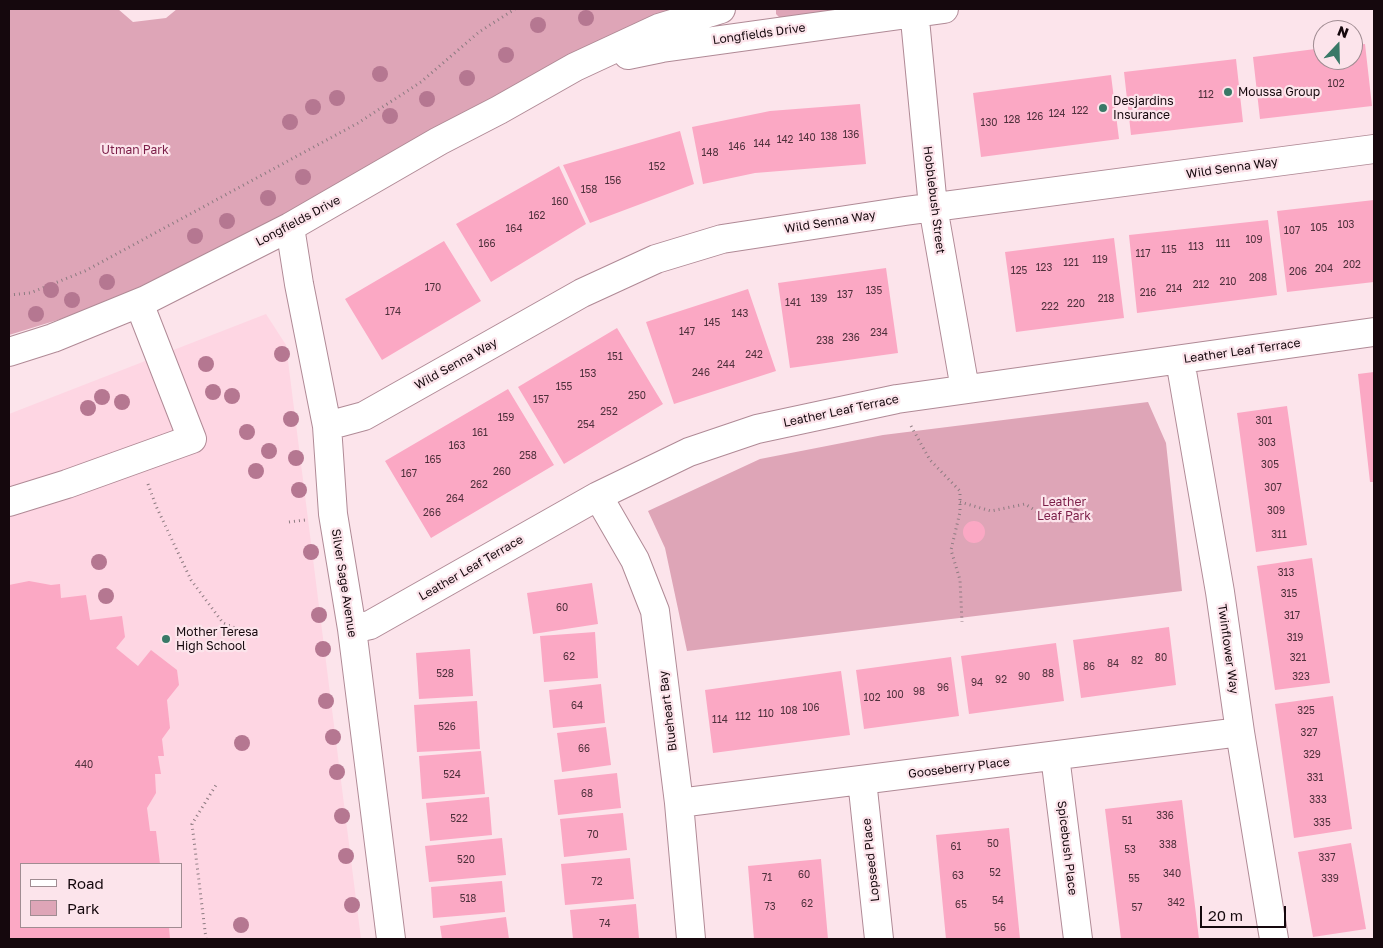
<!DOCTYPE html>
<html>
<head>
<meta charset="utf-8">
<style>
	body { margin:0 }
	#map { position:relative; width:1383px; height:948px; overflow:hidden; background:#fce4eb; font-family:"Golos Text",sans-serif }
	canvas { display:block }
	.frame { position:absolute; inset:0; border:10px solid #15080d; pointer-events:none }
	.legend { position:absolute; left:20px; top:863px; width:162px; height:65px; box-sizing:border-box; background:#fce4eb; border:1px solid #a08c92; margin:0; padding:6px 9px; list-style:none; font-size:15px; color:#15080d }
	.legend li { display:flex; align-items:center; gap:10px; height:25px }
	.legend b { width:25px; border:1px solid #a08c92 }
	.north { position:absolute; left:1313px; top:20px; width:50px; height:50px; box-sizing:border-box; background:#fce4eb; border:1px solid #a08c92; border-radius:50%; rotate:21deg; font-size:14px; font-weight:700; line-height:20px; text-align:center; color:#15080d }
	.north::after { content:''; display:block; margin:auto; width:18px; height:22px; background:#397967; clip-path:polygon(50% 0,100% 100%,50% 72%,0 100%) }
	.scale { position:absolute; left:1200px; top:906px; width:86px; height:22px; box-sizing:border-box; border:2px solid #15080d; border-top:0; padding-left:6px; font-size:15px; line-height:18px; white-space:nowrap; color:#15080d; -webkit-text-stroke:4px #fce4eb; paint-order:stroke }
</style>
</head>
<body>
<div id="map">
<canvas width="1383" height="948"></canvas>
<div class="frame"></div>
<ul class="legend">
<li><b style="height:6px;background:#fff"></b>Road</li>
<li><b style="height:14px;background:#dea5b7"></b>Park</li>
</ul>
<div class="north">N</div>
<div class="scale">20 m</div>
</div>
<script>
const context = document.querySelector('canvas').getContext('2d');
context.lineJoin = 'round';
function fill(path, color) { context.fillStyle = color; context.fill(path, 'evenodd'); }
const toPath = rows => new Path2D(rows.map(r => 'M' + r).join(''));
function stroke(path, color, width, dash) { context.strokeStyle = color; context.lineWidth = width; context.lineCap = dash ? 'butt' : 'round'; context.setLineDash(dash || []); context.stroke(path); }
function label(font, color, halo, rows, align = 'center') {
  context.font = font + ' "Golos Text",sans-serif'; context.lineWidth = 4.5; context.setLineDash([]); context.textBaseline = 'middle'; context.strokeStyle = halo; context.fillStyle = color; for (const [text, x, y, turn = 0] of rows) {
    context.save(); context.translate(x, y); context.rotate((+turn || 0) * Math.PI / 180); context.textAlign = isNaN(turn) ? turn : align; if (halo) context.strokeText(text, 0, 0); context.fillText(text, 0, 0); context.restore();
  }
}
fill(toPath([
	[266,314,286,345,361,939,9,939,9,414],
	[21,864,181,864,181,927,21,927]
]), '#fed6e3');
fill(toPath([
	[9,9,118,9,133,22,166,18,177,9,677,9,301,208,156,281,64,318,9,335],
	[776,9,869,9,781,19,776,14],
	[1148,402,1166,443,1182,591,687,651,665,548,648,511,760,459,883,435]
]), '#dea5b7');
fill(toPath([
	[1365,44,1372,106,1260,119,1253,57,1323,48,1323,60,1353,60,1353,45],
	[1236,59,1243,122,1131,135,1124,72],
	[1111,75,1119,139,981,157,973,93],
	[860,104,866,164,755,173,703,184,692,127,770,111],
	[680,131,694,184,590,223,563,165],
	[559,166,586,224,491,282,456,224],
	[1374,200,1374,282,1287,292,1277,211],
	[1268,220,1277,295,1137,313,1129,235],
	[1114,238,1124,318,1016,332,1005,252],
	[444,241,481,301,382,360,345,299],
	[886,268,898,353,790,368,778,283],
	[748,289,776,371,674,404,646,322],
	[617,328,663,404,564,464,518,387],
	[1374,372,1374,482,1370,482,1358,374],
	[508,389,554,465,431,538,385,461],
	[1287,406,1307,545,1256,552,1237,413],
	'963 532a11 11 0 1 1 22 0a11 11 0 1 1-22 0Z',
	[1312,558,1330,683,1275,690,1257,566],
	[29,581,51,585,60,584,61,598,86,595,90,620,122,616,125,637,116,648,138,666,151,650,177,670,179,685,167,700,170,728,162,739,164,756,158,756,161,774,155,774,156,793,147,808,150,831,156,831,160,864,21,864,21,927,169,927,170,939,9,939,9,585],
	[592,583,598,624,533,634,527,593],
	[1169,627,1176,685,1081,698,1073,640],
	[595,632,598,678,544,682,540,636],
	[1056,643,1064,701,969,714,961,656],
	[470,649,473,696,419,699,416,653],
	[951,657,959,716,864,729,856,670],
	[841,671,850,735,713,753,705,690],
	[601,684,605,723,553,728,549,690],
	[1333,696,1352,829,1294,838,1275,704],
	[477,701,480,749,417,752,414,705],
	[606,727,611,765,562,772,557,733],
	[481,751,485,794,422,799,419,756],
	[617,773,621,808,558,815,554,780],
	[489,797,492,835,430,841,426,803],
	[1182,800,1199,939,1121,939,1105,809],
	[623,813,627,850,564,857,560,819],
	[1009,828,1020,939,946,939,936,835],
	[502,838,506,875,429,882,425,846],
	[1351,843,1366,929,1313,937,1298,852],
	[630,858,634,899,565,905,561,864],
	[821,859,828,939,754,939,748,866],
	[502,881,505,912,433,918,431,887],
	[636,904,639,938,573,939,570,910],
	[506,917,509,939,442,939,440,926]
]), '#fba8c4');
const minor = toPath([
	[914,9,933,207,965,389],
	[628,55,662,48,944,9],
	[290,227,299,284,327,426,333,514,352,629,391,939],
	[9,352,53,338,146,300,290,227,439,141,499,110,575,67,659,28,721,9],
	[1180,360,1220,592,1240,732,1274,939],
	[327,426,364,416,582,293,656,259,722,239,905,211,1374,149],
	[598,496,635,560,655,611,679,803,691,939],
	[9,502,67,484,192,439,139,303],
	[352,629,370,625,598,496,689,452,757,429,897,399,1374,332],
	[1055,756,1078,939],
	[862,780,879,939],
	[679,803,1240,732]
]);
stroke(minor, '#b08a96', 30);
stroke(toPath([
	[9,295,30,293,85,271,358,123,421,82,479,32,515,9],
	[911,426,930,460,960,491,960,512,951,550,960,580,962,622],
	[148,484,156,506,191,580,223,623,260,638],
	[960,502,991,511,1025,504,1044,516],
	[289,522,305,520],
	[206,939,192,824,216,785]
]), '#8d7b81', 3, [1, 4]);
stroke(minor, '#fff', 28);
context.fillStyle = '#b57791';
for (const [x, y] of [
	[586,18],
	[538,25],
	[506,55],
	[380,74],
	[467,78],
	[337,98],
	[427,99],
	[313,107],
	[390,116],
	[290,122],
	[303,177],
	[268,198],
	[227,221],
	[195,236],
	[107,282],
	[51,290],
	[72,300],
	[36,314],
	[282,354],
	[206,364],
	[213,392],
	[232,396],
	[102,397],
	[122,402],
	[88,408],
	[291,419],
	[247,432],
	[269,451],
	[296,458],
	[256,471],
	[299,490],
	[1073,515],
	[311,552],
	[99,562],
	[106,596],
	[319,615],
	[323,649],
	[326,701],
	[333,737],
	[242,743],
	[337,772],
	[342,816],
	[346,856],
	[352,905],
	[241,925]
]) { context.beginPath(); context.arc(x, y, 8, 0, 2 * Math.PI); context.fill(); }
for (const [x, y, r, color] of [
	[1228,92,5,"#397967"],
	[1103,108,5,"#397967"],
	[166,639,5,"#397967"]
]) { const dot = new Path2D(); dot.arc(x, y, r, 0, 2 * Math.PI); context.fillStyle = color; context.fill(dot); stroke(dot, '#fce4eb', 2); }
label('10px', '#4e303b', null, [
	["102",1336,84],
	["112",1206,95],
	["122",1080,111],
	["124",1057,114],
	["126",1035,117],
	["128",1012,120],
	["130",989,123],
	["136",851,135],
	["138",829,137],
	["140",807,138],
	["142",785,140],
	["144",762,144],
	["146",737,147],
	["148",710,153],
	["152",657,167],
	["156",613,181],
	["158",589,190],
	["160",560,202],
	["162",537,216],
	["103",1346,225],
	["105",1319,228],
	["164",514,229],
	["107",1292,231],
	["109",1254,240],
	["166",487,244],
	["111",1223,244],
	["113",1196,247],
	["115",1169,250],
	["117",1143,254],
	["119",1100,260],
	["121",1071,263],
	["202",1352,265],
	["123",1044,268],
	["204",1324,269],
	["125",1019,271],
	["206",1298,272],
	["208",1258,278],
	["210",1228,282],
	["212",1201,285],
	["170",433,288],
	["214",1174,289],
	["135",874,291],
	["216",1148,293],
	["137",845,295],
	["139",819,299],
	["218",1106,299],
	["141",793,303],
	["220",1076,304],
	["222",1050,307],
	["174",393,312],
	["143",740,314],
	["145",712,323],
	["147",687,332],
	["234",879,333],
	["236",851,338],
	["238",825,341],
	["242",754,355],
	["151",615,357],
	["244",726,365],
	["246",701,373],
	["153",588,374],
	["155",564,387],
	["250",637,396],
	["157",541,400],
	["252",609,412],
	["159",506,418],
	["301",1264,421],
	["254",586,425],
	["161",480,433],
	["303",1267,443],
	["163",457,446],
	["258",528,456],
	["165",433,460],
	["305",1270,465],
	["260",502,472],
	["167",409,474],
	["262",479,485],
	["307",1273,488],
	["264",455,499],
	["309",1276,511],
	["266",432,513],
	["311",1279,535],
	["313",1286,573],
	["315",1289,594],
	["60",562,608],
	["317",1292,616],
	["319",1295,638],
	["62",569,657],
	["80",1161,658],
	["321",1298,658],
	["82",1137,661],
	["84",1113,664],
	["86",1089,667],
	["528",445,674],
	["88",1048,674],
	["90",1024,677],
	["323",1301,677],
	["92",1001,680],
	["94",977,683],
	["96",943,688],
	["98",919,692],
	["100",895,695],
	["102",872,698],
	["64",577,706],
	["106",811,708],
	["108",789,711],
	["325",1306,711],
	["110",766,714],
	["112",743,717],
	["114",720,720],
	["526",447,727],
	["327",1309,733],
	["66",584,749],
	["329",1312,755],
	["440",84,765],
	["524",452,775],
	["331",1315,778],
	["68",587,794],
	["333",1318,800],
	["336",1165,816],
	["522",459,819],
	["51",1127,821],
	["335",1322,823],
	["70",593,835],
	["50",993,844],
	["338",1168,845],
	["61",956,847],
	["53",1130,850],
	["337",1327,858],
	["520",466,860],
	["52",995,873],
	["340",1172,874],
	["60",804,875],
	["63",958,876],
	["71",767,878],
	["55",1134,879],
	["339",1330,879],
	["72",597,882],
	["518",468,899],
	["54",998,901],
	["342",1176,903],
	["62",807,904],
	["65",961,905],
	["73",770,907],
	["57",1137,908],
	["74",605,924],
	["56",1000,928]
]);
label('12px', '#15080d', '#fce4eb', [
	["Longfields Drive",759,34,-8],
	["Wild Senna Way",1232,168,-8],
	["Hobblebush Street",934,200,83],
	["Longfields Drive",298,221,-28],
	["Wild Senna Way",830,222,-9],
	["Leather Leaf Terrace",1242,351,-8],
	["Wild Senna Way",456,364,-29],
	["Leather Leaf Terrace",841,411,-12],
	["Leather Leaf Terrace",471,568,-30],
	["Silver Sage Avenue",344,583,81],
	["Twinflower Way",1228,649,82],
	["Blueheart Bay",668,711,-97],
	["Gooseberry Place",959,768,-7],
	["Spicebush Place",1067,848,83],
	["Lopseed Place",871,860,-96]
]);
label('12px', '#15080d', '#fce4eb', [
	["Moussa Group",1238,92],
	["Desjardins",1113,101],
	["Insurance",1113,115],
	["Mother Teresa",176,632],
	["High School",176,646]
], 'left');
label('12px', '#7b1e48', '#fce4eb', [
	["Utman Park",135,150],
	["Leather",1064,502],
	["Leaf Park",1064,516]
]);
</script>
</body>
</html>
